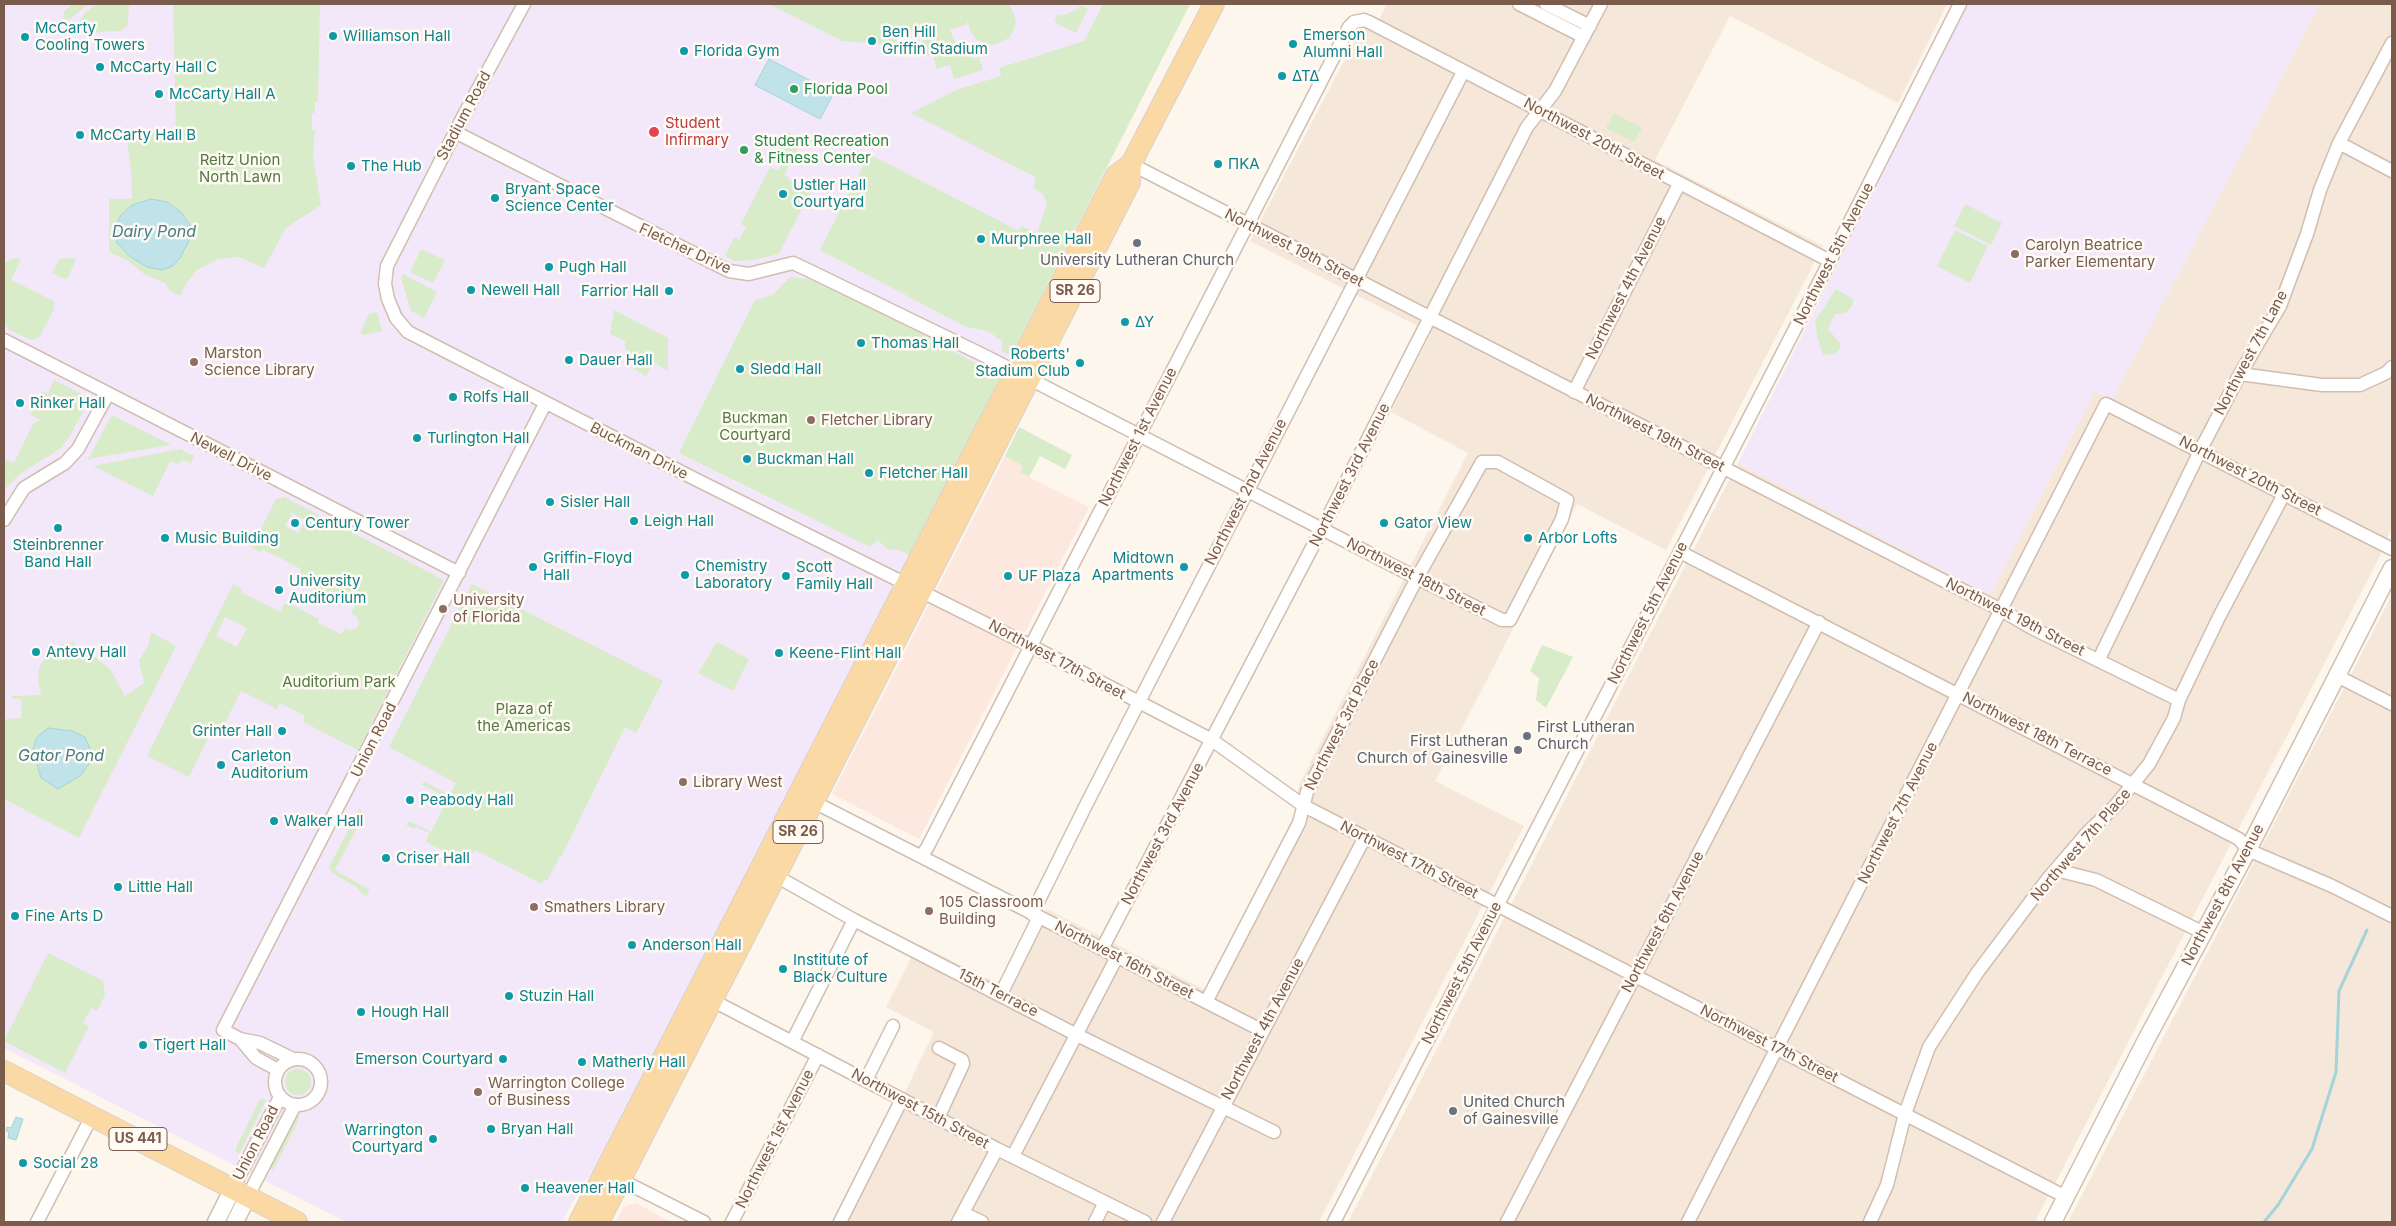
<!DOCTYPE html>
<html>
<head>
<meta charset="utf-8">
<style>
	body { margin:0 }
	#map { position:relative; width:2396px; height:1226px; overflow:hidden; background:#fdf6ec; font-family:Inter,sans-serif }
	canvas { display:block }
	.frame { position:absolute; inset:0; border:5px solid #7a5c4d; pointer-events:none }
</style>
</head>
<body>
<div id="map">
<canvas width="2396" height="1226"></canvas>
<div class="frame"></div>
</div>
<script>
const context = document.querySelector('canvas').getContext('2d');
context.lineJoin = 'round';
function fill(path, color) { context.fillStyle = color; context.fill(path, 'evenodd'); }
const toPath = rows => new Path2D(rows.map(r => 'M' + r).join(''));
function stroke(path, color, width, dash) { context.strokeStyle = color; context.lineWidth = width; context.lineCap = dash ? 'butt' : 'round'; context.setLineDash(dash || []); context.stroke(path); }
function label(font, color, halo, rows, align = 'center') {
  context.font = font + ' Inter,sans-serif'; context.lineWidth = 5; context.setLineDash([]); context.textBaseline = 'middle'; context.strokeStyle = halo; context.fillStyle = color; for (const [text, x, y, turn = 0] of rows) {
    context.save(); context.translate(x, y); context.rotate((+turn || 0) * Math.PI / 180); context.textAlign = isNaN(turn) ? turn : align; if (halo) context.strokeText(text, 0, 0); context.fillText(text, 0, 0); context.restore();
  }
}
fill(toPath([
	[1387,4,1947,4,1898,103,1730,16,1655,160,1823,246,1666,550,1577,504,1435,781,1524,826,1319,1222,848,1222,911,1098,904,1094,934,1032,886,1007,918,944,1007,988,1047,909,1205,990,1294,816,1299,785,1468,453,1391,412,1431,333,1250,241,1359,32,1380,18],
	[2320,4,2392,4,2392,528,2379,558,2035,1222,1348,1222,1738,463,1990,594,2095,391,2112,399],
	[2392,595,2392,1222,2068,1222]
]), '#f5e8da');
fill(toPath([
	[1005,456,1024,466,1021,473,1089,507,919,839,832,794],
	[636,1203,671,1222,616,1222,623,1207]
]), '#fde8e0');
fill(toPath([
	[4,4,1190,4,601,1160,578,1192,562,1222,346,1222,4,1048],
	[1968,4,2320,4,2112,400,2095,391,1990,595,1738,463]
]), '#f3e8fa');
fill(toPath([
	[72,4,88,4,70,19,63,20,64,12],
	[96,4,129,4,128,25,121,31,71,33,85,13],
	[173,4,320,4,318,102,315,102,315,113,312,113,312,130,315,130,313,156,321,205,286,228,264,268,239,257,218,259,197,270,187,282,180,296,170,291,165,283,144,274,128,261,109,252,109,199,132,199,131,170,127,139,146,139,147,133,176,132],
	[769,4,1008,4,1014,13,1016,24,1009,38,994,45,985,44,976,39,970,31,968,21,966,25,950,30,958,50,974,59,979,57,983,70,954,79,950,65,937,69,932,54,927,56,919,29,906,34,897,34,896,45,842,41],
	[1103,4,1190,4,1011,355,1001,351,1003,342,988,331,966,327,820,250,869,154,1017,230,1022,226,1037,233,1047,204,1043,194,1034,188,1035,177,911,113,956,90,1001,76,999,68,1084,41],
	[1080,5,1088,9,1076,33,1054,22,1058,14,1062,16,1078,9],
	[1614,113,1642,128,1634,142,1606,128],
	[788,132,803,139,784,175,789,177,788,179,801,186,803,184,812,189,779,254,754,260,734,261,725,256,734,237,739,240,746,227,741,224,770,167,778,171,782,164,774,160],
	[1965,204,2002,223,1991,245,1954,226],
	[1955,230,1988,246,1970,283,1937,266],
	[421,249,445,260,433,283,410,272],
	[15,258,21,259,11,280,54,301,54,309,39,338,31,340,8,329,4,322,4,263],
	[76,258,69,276,65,279,52,273,59,259],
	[403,274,437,292,424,318,411,311,401,278],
	[790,277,808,279,857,302,858,301,931,338,930,340,974,362,986,372,999,379,909,555,899,550,887,549,878,540,870,547,679,453,755,300,773,295],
	[1836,289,1853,299,1853,304,1846,313,1835,314,1828,329,1840,343,1840,349,1835,354,1823,355,1817,335,1815,321],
	[614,310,668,338,668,371,653,362,646,376,634,369,639,360,625,349,625,341,610,334],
	[377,312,382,331,364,335,360,333,369,314],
	[54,380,85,396,86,406,70,436,60,449,21,473,4,490,4,458,14,463,33,424,41,420,30,415,42,391,48,394],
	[112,415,171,445,88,459],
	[1019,427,1072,455,1065,469,1040,456,1029,477,1020,472,1023,466,1005,456],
	[180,449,194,456,191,463,183,460,178,464,170,461,153,496,93,466],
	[284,497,444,580,358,750,303,722,305,716,280,703,277,709,241,691,219,735,211,732,189,777,147,756,276,499],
	[292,513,305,520,299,533,285,526],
	[252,548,260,552,262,549,301,569,298,578,299,581,331,597,333,594,355,606,351,614,357,617,359,622,356,628,350,630,345,628,341,634,318,623,319,619,288,603,283,605,280,612,241,592,242,589,233,584],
	[225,617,247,628,237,647,216,636],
	[472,584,663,681,636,733,625,727,561,857,560,856,547,881,544,880,542,884,475,850,473,854,468,852,464,861,426,842,429,833,417,827,413,828,406,825,409,821,431,832,448,798,422,785,424,781,449,795,456,783,389,747],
	[151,632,176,646,79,838,4,799,4,723,6,719,22,718,21,699,12,699,12,696,41,695,38,678,39,668,48,653,62,644,73,642,79,648,85,649,110,669,125,696,144,683,139,660,148,647],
	[59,728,72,731,85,737,69,782,58,789],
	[717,642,749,659,733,691,698,673],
	[1542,645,1573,657,1546,708,1536,700,1539,678,1530,671],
	[359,809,365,813,335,870,370,890,366,897,355,886,332,873,329,867],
	[48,953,103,981,105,995,97,1011,91,1008,83,1023,89,1026,65,1073,4,1041],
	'285 1082a13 13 0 1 1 26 0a13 13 0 1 1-26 0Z',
	[260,1099,266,1100,239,1154,235,1150],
	[295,1115,299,1117,297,1124,273,1170,268,1168]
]), '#d8ecc9');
const water = toPath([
	[769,59,834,93,820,119,755,85,769,59],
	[151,199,167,202,181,212,190,225,193,233,180,258,173,266,162,270,147,267,129,256,117,243,116,226,121,215,132,205,151,199],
	[48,728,72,731,85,737,91,751,89,764,80,776,58,789,41,778,33,749,37,737,48,728],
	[16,1117,23,1119,16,1140,8,1138,9,1132,6,1131,7,1127,11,1128,16,1117]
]);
fill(water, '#bfe3e8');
stroke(water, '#a5d3da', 1);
stroke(toPath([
	[2264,1222,2278,1205,2312,1149,2336,1072,2339,991,2367,930]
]), '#a5d3da', 3);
const minor = toPath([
	[524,4,465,113,387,266,385,284,388,299,396,318,408,332,697,480,1039,650,1212,740,1304,806,2066,1197],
	[1519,4,1584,37],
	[1546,4,1590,26],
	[455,132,729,271,749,274,793,263,808,270,985,356,1322,529,1417,578,1502,620,1510,620,1562,519,1567,500,1498,462,1482,462,1417,578,1307,792,1299,823,1206,1002],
	[2339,143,2392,171],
	[1131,164,2001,610,2032,628,2179,700],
	[4,340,459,573],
	[2240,374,2322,385,2360,385,2386,373,2392,367],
	[1574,392,1679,184],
	[4,520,24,488,65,463,78,449,108,394],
	[1680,552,2239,839,2248,850,2332,886,2392,916],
	[2099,659,2200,451,2240,374,2280,306,2307,234,2320,190,2339,143,2392,43],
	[2337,676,2392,704],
	[808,799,1263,1031],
	[921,856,927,848,1349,27,1354,22,1364,20,1369,22,1830,261],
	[2056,870,2096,880,2204,933],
	[776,876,854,920,1075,1034,1274,1132],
	[1032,914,1088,801,1463,72],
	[1102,949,1326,521,1527,127,1555,91,1601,4],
	[1001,994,1039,917],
	[706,997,997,1149,1145,1222],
	[240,1039,256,1058,278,1070],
	[792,1042,854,920],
	'275 1082a23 23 0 1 1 46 0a23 23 0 1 1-46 0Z',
	[293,1059,260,1043,240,1039,223,1030,545,404],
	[866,1080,893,1026],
	[938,1118,963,1064,962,1060,939,1048],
	[1013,1156,1117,957],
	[621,1180,704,1222],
	[233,1188,280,1097],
	[248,1196,295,1105],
	[963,1213,982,1222],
	[37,1222,92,1116],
	[732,1222,818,1055],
	[840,1222,902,1099],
	[958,1222,997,1149],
	[1095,1222,1105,1202],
	[1163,1222,1365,837],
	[1334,1222,1830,261,1960,4],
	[1507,1222,1819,622],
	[1688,1222,2106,404,2392,549],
	[1870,1222,1887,1185,1905,1114,1929,1047,1977,973,2046,881,2088,832,2115,806,2149,764,2174,718,2179,700,2219,617,2284,494]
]);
const tertiary = toPath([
	[216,1222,233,1188],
	[235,1222,248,1196],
	[2053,1222,2145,1042,2248,850,2392,568]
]);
const primary = toPath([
	[4,1071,297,1222],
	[579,1222,1116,175,1131,164],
	[599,1222,1124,194,1130,182,1131,164,1214,4]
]);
stroke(minor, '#d1beb0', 15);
stroke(tertiary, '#d1beb0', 19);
stroke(primary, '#dad1cd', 22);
stroke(minor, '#fff', 12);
stroke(tertiary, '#fff', 16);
stroke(primary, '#fbd9a5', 20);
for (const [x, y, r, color] of [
	[333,36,5,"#0f9aa8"],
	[25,37,5,"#0f9aa8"],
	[872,41,5,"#0f9aa8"],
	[1293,44,5,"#0f9aa8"],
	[684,51,5,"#0f9aa8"],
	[100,67,5,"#0f9aa8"],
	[1282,76,5,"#0f9aa8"],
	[794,89,5,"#2e9e5b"],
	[159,94,5,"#0f9aa8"],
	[654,132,6,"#e0444e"],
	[80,135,5,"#0f9aa8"],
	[744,150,5,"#2e9e5b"],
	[1218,164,5,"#0f9aa8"],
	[351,166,5,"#0f9aa8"],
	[783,194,5,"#0f9aa8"],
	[495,198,5,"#0f9aa8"],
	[981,239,5,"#0f9aa8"],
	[1137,243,5,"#6b7280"],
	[2015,254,5,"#8d6e63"],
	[549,267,5,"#0f9aa8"],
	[471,290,5,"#0f9aa8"],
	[669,291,5,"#0f9aa8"],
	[1125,322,5,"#0f9aa8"],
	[861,343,5,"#0f9aa8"],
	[569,360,5,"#0f9aa8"],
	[194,362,5,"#8d6e63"],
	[1080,363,5,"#0f9aa8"],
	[740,369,5,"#0f9aa8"],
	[453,397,5,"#0f9aa8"],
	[20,403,5,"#0f9aa8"],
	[811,420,5,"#8d6e63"],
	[417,438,5,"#0f9aa8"],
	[747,459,5,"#0f9aa8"],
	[869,473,5,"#0f9aa8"],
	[550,502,5,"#0f9aa8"],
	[634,521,5,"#0f9aa8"],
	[295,523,5,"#0f9aa8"],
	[1384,523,5,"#0f9aa8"],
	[58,528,5,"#0f9aa8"],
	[165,538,5,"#0f9aa8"],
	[1528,538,5,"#0f9aa8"],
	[533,567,5,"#0f9aa8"],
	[1184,567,5,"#0f9aa8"],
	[685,575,5,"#0f9aa8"],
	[786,576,5,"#0f9aa8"],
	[1008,576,5,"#0f9aa8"],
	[279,590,5,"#0f9aa8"],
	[443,609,5,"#8d6e63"],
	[36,652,5,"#0f9aa8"],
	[779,653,5,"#0f9aa8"],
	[282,731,5,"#0f9aa8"],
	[1527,736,5,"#6b7280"],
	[1518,750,5,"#6b7280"],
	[221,765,5,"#0f9aa8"],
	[683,782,5,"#8d6e63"],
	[410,800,5,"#0f9aa8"],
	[274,821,5,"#0f9aa8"],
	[386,858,5,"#0f9aa8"],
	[118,887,5,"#0f9aa8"],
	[534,907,5,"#8d6e63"],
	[929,911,5,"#8d6e63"],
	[15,916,5,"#0f9aa8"],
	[632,945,5,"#0f9aa8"],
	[783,969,5,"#0f9aa8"],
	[509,996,5,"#0f9aa8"],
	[361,1012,5,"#0f9aa8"],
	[143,1045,5,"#0f9aa8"],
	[503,1059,5,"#0f9aa8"],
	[582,1062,5,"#0f9aa8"],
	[478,1092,5,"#8d6e63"],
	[1453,1111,5,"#6b7280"],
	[491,1129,5,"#0f9aa8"],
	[433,1139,5,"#0f9aa8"],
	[23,1163,5,"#0f9aa8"],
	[525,1188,5,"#0f9aa8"]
]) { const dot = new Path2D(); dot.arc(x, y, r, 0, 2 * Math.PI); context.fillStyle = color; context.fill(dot); stroke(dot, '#fffaf3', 2); }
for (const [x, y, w] of [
	[1075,291,50],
	[798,832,50],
	[138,1139,58]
]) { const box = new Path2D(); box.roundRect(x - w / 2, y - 11.5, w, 23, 4); context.fillStyle = '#fffaf3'; context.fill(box); stroke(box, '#7a5c4d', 1); }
label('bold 14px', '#7a5c4d', null, [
	["SR 26",1075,291],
	["SR 26",798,832],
	["US 441",138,1139]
]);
label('15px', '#0d838f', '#fffaf3', [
	["McCarty",35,28],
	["Cooling Towers",35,45],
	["Ben Hill",882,32],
	["Griffin Stadium",882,49],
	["Emerson",1303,35],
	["Alumni Hall",1303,52],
	["Williamson Hall",343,36],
	["Florida Gym",694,51],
	["McCarty Hall C",110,67],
	["ΔΤΔ",1292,76],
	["McCarty Hall A",169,94],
	["McCarty Hall B",90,135],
	["ΠΚΑ",1228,164],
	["The Hub",361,166],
	["Ustler Hall",793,185],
	["Courtyard",793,202],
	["Bryant Space",505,189],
	["Science Center",505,206],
	["Murphree Hall",991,239],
	["Pugh Hall",559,267],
	["Newell Hall",481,290],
	["Farrior Hall",659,291,"right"],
	["ΔΥ",1135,322],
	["Thomas Hall",871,343],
	["Roberts'",1070,354,"right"],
	["Stadium Club",1070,371,"right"],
	["Dauer Hall",579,360],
	["Sledd Hall",750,369],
	["Rolfs Hall",463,397],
	["Rinker Hall",30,403],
	["Turlington Hall",427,438],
	["Buckman Hall",757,459],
	["Fletcher Hall",879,473],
	["Sisler Hall",560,502],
	["Leigh Hall",644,521],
	["Century Tower",305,523],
	["Gator View",1394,523],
	["Music Building",175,538],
	["Arbor Lofts",1538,538],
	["Steinbrenner",58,545,"center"],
	["Band Hall",58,562,"center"],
	["Griffin-Floyd",543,558],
	["Hall",543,575],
	["Midtown",1174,558,"right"],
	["Apartments",1174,575,"right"],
	["Chemistry",695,566],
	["Laboratory",695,583],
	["Scott",796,567],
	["Family Hall",796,584],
	["UF Plaza",1018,576],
	["University",289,581],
	["Auditorium",289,598],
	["Antevy Hall",46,652],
	["Keene-Flint Hall",789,653],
	["Grinter Hall",272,731,"right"],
	["Carleton",231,756],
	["Auditorium",231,773],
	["Peabody Hall",420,800],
	["Walker Hall",284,821],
	["Criser Hall",396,858],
	["Little Hall",128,887],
	["Fine Arts D",25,916],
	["Anderson Hall",642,945],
	["Institute of",793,960],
	["Black Culture",793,977],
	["Stuzin Hall",519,996],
	["Hough Hall",371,1012],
	["Tigert Hall",153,1045],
	["Emerson Courtyard",493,1059,"right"],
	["Matherly Hall",592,1062],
	["Bryan Hall",501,1129],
	["Warrington",423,1130,"right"],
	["Courtyard",423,1147,"right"],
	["Social 28",33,1163],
	["Heavener Hall",535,1188]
], 'left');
label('15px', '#27864d', '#fffaf3', [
	["Florida Pool",804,89],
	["Student Recreation",754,141],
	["& Fitness Center",754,158]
], 'left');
label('15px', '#7a5c4d', '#fffaf3', [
	["Stadium Road",464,116,-62],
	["Northwest 20th Street",1594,139,28],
	["Northwest 19th Street",1294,248,27],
	["Fletcher Drive",685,249,25],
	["Northwest 5th Avenue",1834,254,-63],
	["Northwest 4th Avenue",1626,288,-63],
	["Northwest 7th Lane",2251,353,-62],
	["Northwest 19th Street",1655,433,27],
	["Northwest 1st Avenue",1138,437,-63],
	["Buckman Drive",639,451,27],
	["Newell Drive",231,457,27],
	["Northwest 3rd Avenue",1350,475,-63],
	["Northwest 20th Street",2250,476,27],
	["Northwest 2nd Avenue",1246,492,-63],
	["Northwest 18th Street",1416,577,27],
	["Northwest 5th Avenue",1648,613,-63],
	["Northwest 19th Street",2015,617,27],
	["Northwest 17th Street",1057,660,28],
	["Northwest 3rd Place",1342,725,-63],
	["Northwest 18th Terrace",2037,734,27],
	["Union Road",374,740,-63],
	["Northwest 7th Avenue",1898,813,-63],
	["Northwest 3rd Avenue",1163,834,-62],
	["Northwest 7th Place",2081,845,-49],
	["Northwest 17th Street",1409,860,27],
	["Northwest 8th Avenue",2223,895,-62],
	["Northwest 6th Avenue",1663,922,-62],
	["Northwest 16th Street",1124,960,27],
	["Northwest 5th Avenue",1462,973,-63],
	["15th Terrace",998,993,27],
	["Northwest 4th Avenue",1263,1029,-62],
	["Northwest 17th Street",1769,1044,27],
	["Northwest 15th Street",920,1109,28],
	["Northwest 1st Avenue",775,1139,-63],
	["Union Road",256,1143,-63]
]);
label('15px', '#be3a42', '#fffaf3', [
	["Student",665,123],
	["Infirmary",665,140]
], 'left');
label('15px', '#537a41', '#fffaf3', [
	["Reitz Union",240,160],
	["North Lawn",240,177],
	["Buckman",755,418],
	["Courtyard",755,435],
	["Auditorium Park",339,682],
	["Plaza of",524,709],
	["the Americas",524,726]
]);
label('15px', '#785e54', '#fffaf3', [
	["Carolyn Beatrice",2025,245],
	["Parker Elementary",2025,262],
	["Marston",204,353],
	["Science Library",204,370],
	["Fletcher Library",821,420],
	["University",453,600],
	["of Florida",453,617],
	["Library West",693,782],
	["105 Classroom",939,902],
	["Building",939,919],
	["Smathers Library",544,907],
	["Warrington College",488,1083],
	["of Business",488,1100]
], 'left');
label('15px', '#5b616d', '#fffaf3', [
	["University Lutheran Church",1137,260,"center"],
	["First Lutheran",1537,727],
	["Church",1537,744],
	["First Lutheran",1508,741,"right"],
	["Church of Gainesville",1508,758,"right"],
	["United Church",1463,1102],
	["of Gainesville",1463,1119]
], 'left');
label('italic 16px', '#437c86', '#fffaf3', [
	["Dairy Pond",154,232],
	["Gator Pond",61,756]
]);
</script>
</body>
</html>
